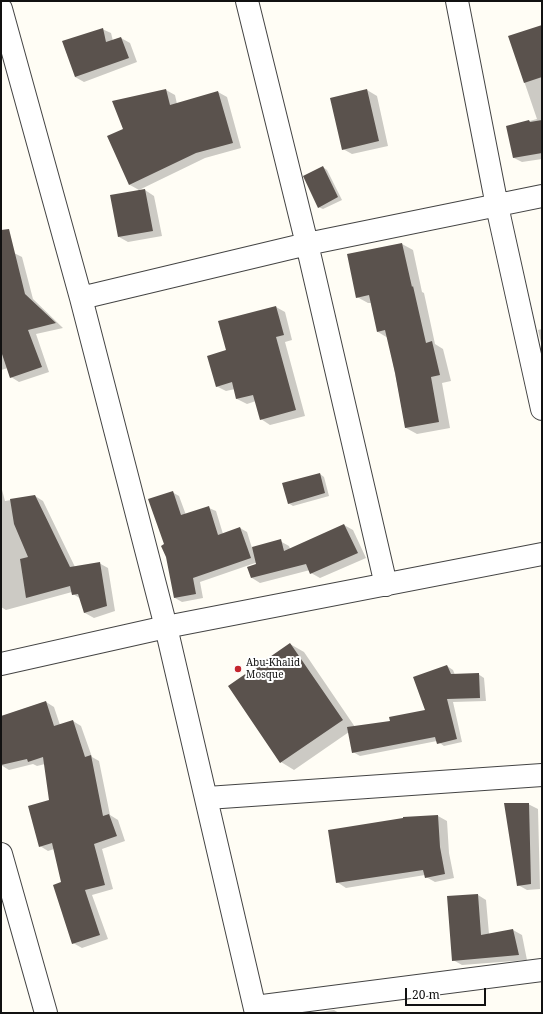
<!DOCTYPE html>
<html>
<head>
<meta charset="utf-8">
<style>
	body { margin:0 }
	#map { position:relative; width:543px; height:1014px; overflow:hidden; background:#fffdf5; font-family:"Noto Serif",serif }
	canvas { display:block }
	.frame { position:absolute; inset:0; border:2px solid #111; pointer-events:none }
	.scale { position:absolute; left:405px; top:988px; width:81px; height:18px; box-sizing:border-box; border:2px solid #111; border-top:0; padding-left:5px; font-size:12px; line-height:14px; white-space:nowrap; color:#111; -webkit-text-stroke:3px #fff; paint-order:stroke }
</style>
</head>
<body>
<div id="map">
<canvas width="543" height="1014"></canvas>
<div class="frame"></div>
<div class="scale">20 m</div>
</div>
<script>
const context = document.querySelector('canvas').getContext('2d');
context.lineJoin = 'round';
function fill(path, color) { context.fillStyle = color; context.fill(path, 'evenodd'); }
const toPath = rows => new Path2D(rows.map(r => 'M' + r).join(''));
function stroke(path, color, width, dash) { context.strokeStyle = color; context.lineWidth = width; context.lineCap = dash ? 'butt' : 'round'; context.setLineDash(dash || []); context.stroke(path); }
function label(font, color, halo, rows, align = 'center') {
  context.font = font + ' "Noto Serif",serif'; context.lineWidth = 4; context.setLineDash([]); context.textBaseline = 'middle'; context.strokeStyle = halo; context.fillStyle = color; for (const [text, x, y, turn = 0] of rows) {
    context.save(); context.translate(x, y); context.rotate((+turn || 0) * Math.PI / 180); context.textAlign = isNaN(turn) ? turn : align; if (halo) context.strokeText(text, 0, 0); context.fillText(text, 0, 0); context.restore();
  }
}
fill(toPath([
	[542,26,542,159,522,162,514,158,507,127,537,119,509,37],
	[102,29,111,33,113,41,121,38,130,43,137,62,84,82,75,77],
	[166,90,175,95,177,104,218,92,227,97,241,148,205,158,139,190,130,185,108,137,124,130,113,102],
	[367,90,377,96,388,146,352,154,343,149],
	[323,167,327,170,342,200,323,209,318,207],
	[145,190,154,196,162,236,128,242,119,237],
	[402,244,413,250,422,292,424,293,435,344,443,349,451,381,442,383,450,428,417,434,406,428,388,338,378,332,371,303,368,303,357,297],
	[14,253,22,257,33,299,63,328,36,334,49,372,19,382,11,377,8,368,1,370,1,256],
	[276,307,285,312,292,340,285,342,305,416,270,425,261,419,256,401,247,404,237,399,235,389,226,391,216,386,227,351],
	[542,329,542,347,538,330],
	[320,474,324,477,329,496,293,506,288,503],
	[1,486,5,501,35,496,43,501,75,567,99,563,108,568,115,611,94,618,85,613,81,599,73,594,72,592,6,610,1,607],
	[172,492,179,496,186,515,209,508,216,511,223,534,240,528,247,532,252,548,280,541,289,546,290,549,344,525,353,530,366,558,320,578,311,573,310,570,260,583,252,578,259,563,258,562,200,582,203,598,182,602,175,598,165,545],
	[290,644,304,652,355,727,391,722,427,711,447,666,453,670,455,675,478,674,484,678,486,701,453,702,462,742,444,746,437,741,360,756,353,752,349,732,294,770,281,762],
	[46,702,54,707,60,725,73,721,81,726,92,757,99,761,110,815,118,820,125,841,102,849,113,889,92,895,108,939,82,948,73,943,63,883,54,849,48,851,40,846,50,801,45,764,37,766,33,764,9,770,1,765,1,717],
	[528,804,538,809,540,889,527,890,518,885],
	[438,816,447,821,449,853,454,878,435,882,426,877,425,875,346,888,337,882,404,819,404,818],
	[478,895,486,900,489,934,513,930,522,935,527,960,462,965,453,960],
	[334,1010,339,1013,314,1013]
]), '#0003');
fill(toPath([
	[542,25,542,77,524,83,508,36],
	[103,28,106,42,121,37,129,58,75,77,62,41],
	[166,89,170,105,218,91,233,143,196,153,129,185,107,136,123,129,112,101],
	[367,89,379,141,342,150,330,98],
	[529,120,530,122,542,120,542,153,513,158,506,126],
	[323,166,338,197,318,208,303,176],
	[145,189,153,231,118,237,110,195],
	[9,229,25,294,56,323,28,330,42,367,10,378,1,351,1,230],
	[402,243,412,287,413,286,426,343,432,341,440,375,431,377,439,422,405,428,395,373,385,330,377,332,369,295,356,298,347,254],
	[276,306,284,335,276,337,296,410,260,420,253,395,236,399,232,382,216,387,207,356,226,350,218,321],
	[320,473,325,493,288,504,282,483],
	[173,491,181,515,209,506,218,535,240,527,251,558,193,578,196,594,174,598,166,557,161,546,164,544,148,499],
	[35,495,70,567,100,562,107,606,84,613,78,594,72,595,70,586,26,598,20,559,28,557,14,524,10,499],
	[344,524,358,553,310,574,306,564,251,578,247,567,256,564,252,547,281,539,284,551],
	[290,643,343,720,280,763,228,686],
	[447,665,451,674,479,673,480,698,447,699,457,739,437,744,435,737,352,753,347,727,390,721,389,717,425,710,413,677],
	[46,701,54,726,73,720,85,757,91,755,103,816,109,814,117,836,94,844,105,885,85,890,100,935,72,944,53,885,61,882,52,843,39,847,28,806,49,800,43,757,28,762,27,759,1,765,1,716],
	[504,803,529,803,531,884,517,886],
	[438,815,440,847,445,874,425,878,423,870,336,883,328,830,403,818,403,817],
	[478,894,481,935,513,929,519,955,452,961,447,896]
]), '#5a524d');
const minor = toPath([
	[247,1,307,244,386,585],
	[457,1,497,206,542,409],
	[1,9,81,298,166,627,256,1013],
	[81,298,307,244,542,196],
	[1,664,166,627,542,554],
	[207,798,542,775],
	[1,854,46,1013],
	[255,1007,542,970]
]);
stroke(minor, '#444', 24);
stroke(minor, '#fff', 22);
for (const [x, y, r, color] of [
	[238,669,4,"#c4262e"]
]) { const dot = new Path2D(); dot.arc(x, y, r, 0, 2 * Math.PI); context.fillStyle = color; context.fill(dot); stroke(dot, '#fff', 1.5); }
label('10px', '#111', '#fff', [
	["Abu-Khalid",246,663],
	["Mosque",246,675]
], 'left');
</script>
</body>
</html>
